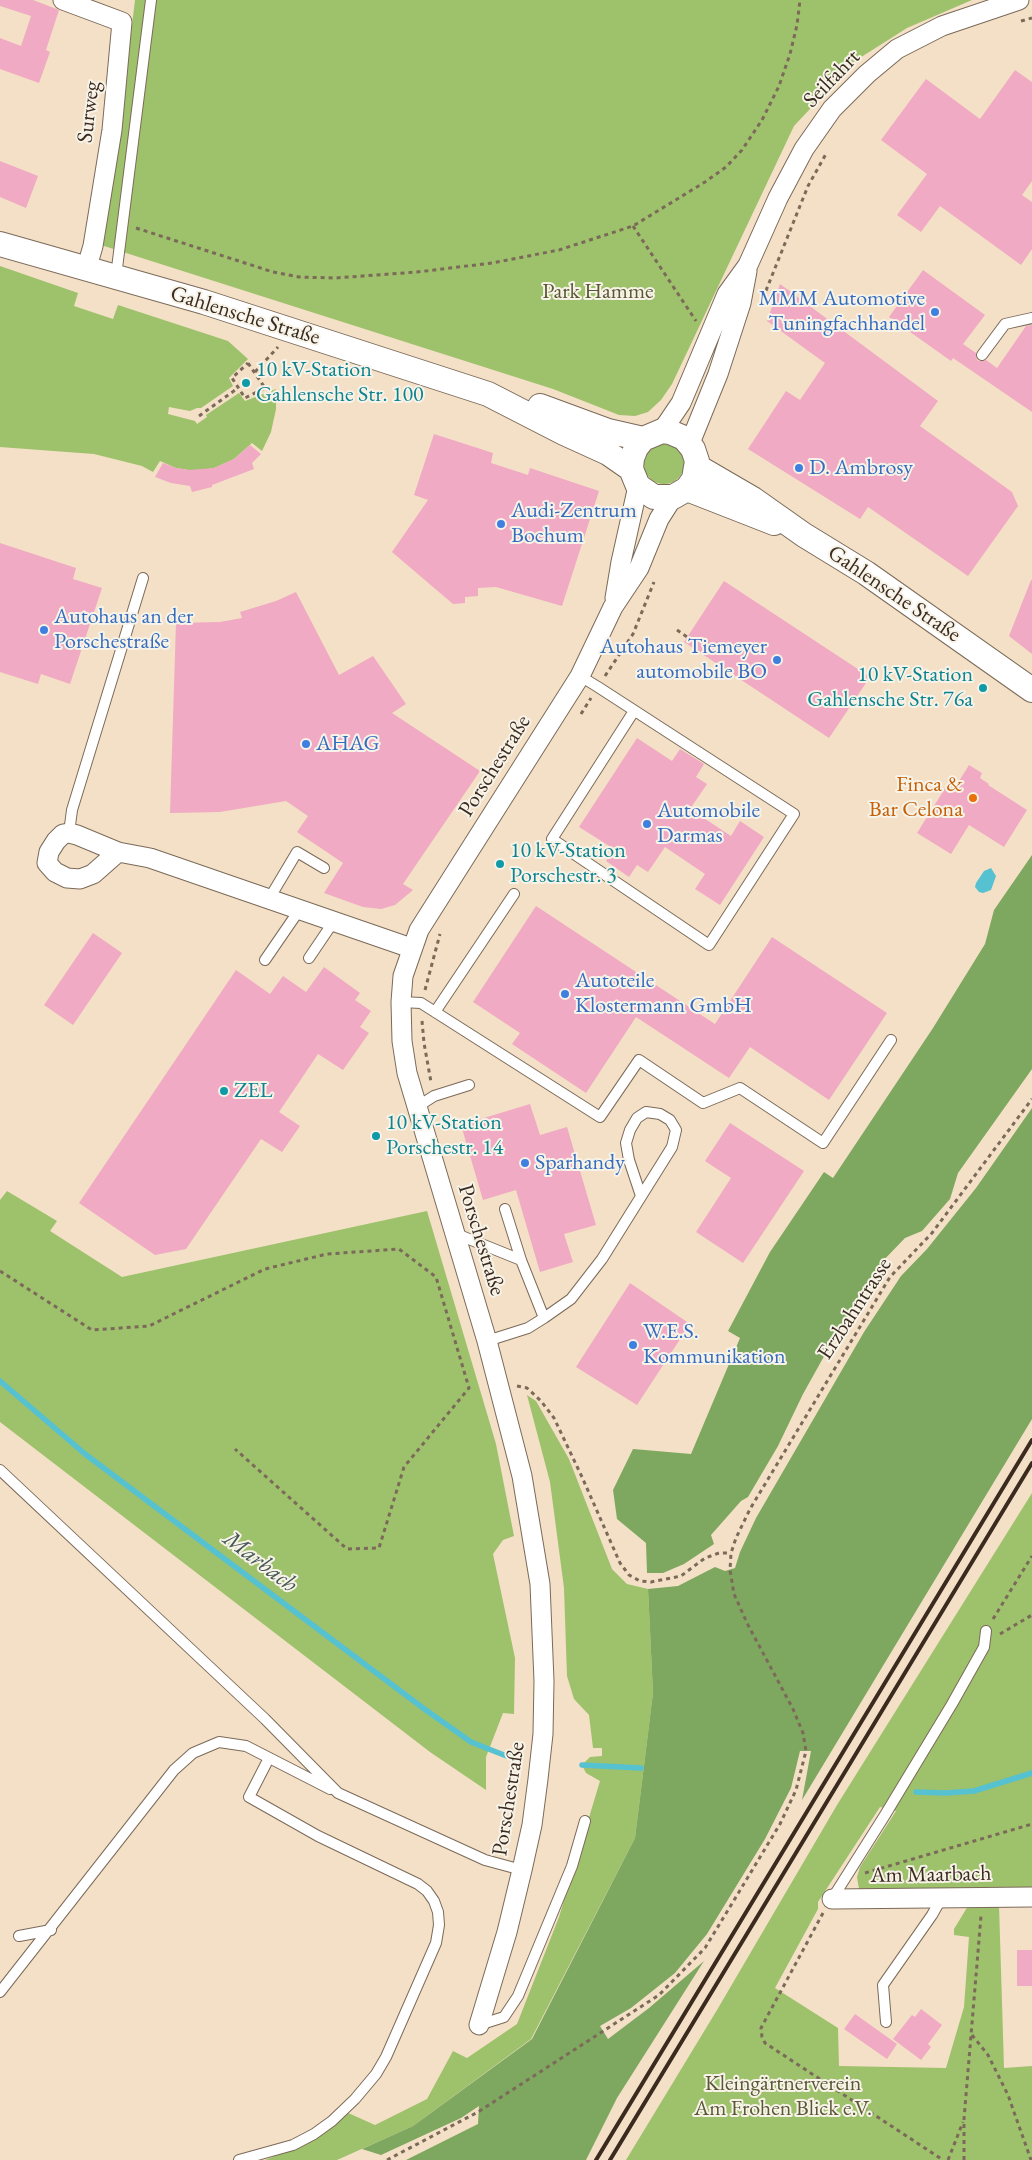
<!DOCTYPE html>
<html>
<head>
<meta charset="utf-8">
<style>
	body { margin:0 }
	canvas { display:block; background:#f3e0c6 }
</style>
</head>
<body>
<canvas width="1032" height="2160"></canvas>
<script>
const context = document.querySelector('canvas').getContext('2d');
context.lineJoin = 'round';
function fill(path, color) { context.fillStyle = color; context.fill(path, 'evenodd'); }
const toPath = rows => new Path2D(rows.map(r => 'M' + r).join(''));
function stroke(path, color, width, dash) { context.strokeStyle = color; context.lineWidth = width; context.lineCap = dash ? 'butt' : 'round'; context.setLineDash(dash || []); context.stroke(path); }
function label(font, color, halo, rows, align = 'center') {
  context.font = font + ' "EB Garamond",serif'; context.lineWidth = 4; context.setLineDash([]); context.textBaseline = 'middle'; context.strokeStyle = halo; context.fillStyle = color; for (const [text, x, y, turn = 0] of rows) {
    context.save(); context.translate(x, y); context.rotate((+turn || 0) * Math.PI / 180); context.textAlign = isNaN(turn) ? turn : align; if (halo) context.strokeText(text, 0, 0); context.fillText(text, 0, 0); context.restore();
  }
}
fill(toPath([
	[135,0,972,0,907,28,855,61,794,126,672,384,661,400,648,412,635,416,619,415,553,389,101,245,124,93],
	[0,266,78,293,74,306,113,319,118,305,228,341,248,359,229,378,233,386,201,408,197,408,190,411,169,407,168,414,195,421,197,424,207,417,206,415,239,393,245,401,276,389,276,409,271,432,262,451,252,443,234,459,214,468,195,471,176,468,160,461,153,472,142,466,94,454,0,447],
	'644 464a20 20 0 1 1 40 0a20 20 0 1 1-40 0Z',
	[7,1191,57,1221,50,1231,122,1277,427,1211,496,1444,514,1536,503,1540,493,1554,515,1658,514,1714,503,1713,486,1757,486,1790,430,1752,0,1422,0,1200],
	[527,1395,536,1401,569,1459,612,1569,627,1584,648,1589,653,1693,635,1838,531,2039,413,2126,337,2160,265,2160,308,2143,346,2112,375,2125,427,2099,453,2051,467,2058,517,2024,559,1917,600,1781,586,1773,582,1765,590,1757,602,1756,602,1748,593,1748,589,1715,574,1699,567,1676,564,1588,550,1482],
	[1032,1493,1032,1887,859,1889,857,1877,860,1867,896,1811,880,1807,818,1902,818,1909,775,1988,838,2028,839,2066,946,2068,964,2007,969,1937,954,1935,954,1929,968,1906,999,1905,1004,2068,1032,2066,1032,2160,626,2160,717,2010,837,1805]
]), '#9ec16b');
fill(toPath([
	[1032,855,1032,1069,958,1173,950,1199,922,1231,905,1238,878,1266,842,1324,803,1394,778,1446,748,1497,741,1501,711,1535,714,1544,684,1564,663,1573,647,1573,646,1543,617,1519,613,1490,633,1449,691,1454,740,1338,728,1331,770,1252,824,1172,833,1178,933,1028,985,944,994,910],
	[1032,1108,1032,1419,802,1800,811,1751,800,1751,791,1788,765,1839,707,1934,675,1973,631,2008,600,2026,608,2039,649,2008,704,1961,617,2098,586,2160,406,2160,478,2124,479,2106,461,2118,381,2155,362,2149,413,2126,532,2039,635,1838,653,1693,648,1589,678,1586,715,1567,725,1571,735,1568,740,1552,756,1518,864,1332,901,1276,927,1249,976,1188]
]), '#7ea75f');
fill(toPath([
	[991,868,996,876,991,890,983,893,979,892,975,887,976,883,984,871]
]), '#56c1d1');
stroke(toPath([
	[0,1381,85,1454,423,1708,471,1742,509,1757],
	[582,1765,641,1768],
	[916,1792,945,1793,974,1791,1032,1773]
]), '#56c1d1', 5.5);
fill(toPath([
	[0,0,33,0,59,10,46,50,50,52,39,83,0,69,0,38,21,46,31,16,0,6],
	[1015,70,1032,82,1032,181,1022,195,1032,202,1032,249,1021,265,940,206,921,232,897,215,927,174,881,140,926,79,980,119],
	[0,161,38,176,26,208,0,197],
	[923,270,985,315,963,344,976,353,976,357,978,361,986,360,997,368,1026,326,1032,325,1032,412,953,358,951,361,889,317],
	[780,284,938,401,920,426,1012,492,1018,506,968,576,868,507,860,519,748,449,786,391,800,400,825,363,767,321],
	[434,434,493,453,491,463,528,475,530,468,599,491,562,606,496,587,478,588,478,596,465,597,465,603,453,604,392,552,428,500,414,495],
	[250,445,261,454,252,463,254,469,212,485,212,487,192,492,190,486,171,483,155,477,163,463,176,468,189,470,214,468,234,459],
	[0,543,76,568,73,579,102,588,70,684,41,674,38,684,0,672],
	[1031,580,1032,580,1032,654,1009,636],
	[724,581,870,677,829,738,684,642],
	[296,592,339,675,373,656,406,704,392,713,480,771,403,884,413,890,395,905,381,909,363,907,324,893,343,863,297,832,308,816,286,801,220,812,170,813,176,623,220,622,242,618,240,612,276,601],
	[637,738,672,761,680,749,704,764,696,777,707,784,690,809,731,836,740,821,764,837,720,905,695,889,705,874,665,847,648,872,637,865,629,877,606,861,614,849,579,827],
	[969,765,982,773,980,778,989,784,988,785,1027,810,1004,847,969,825,951,854,917,833,949,782,956,786],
	[536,906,715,1024,772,937,887,1013,829,1100,750,1047,729,1078,636,1017,586,1093,512,1044,520,1033,473,1002],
	[93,933,122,953,73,1025,44,1005],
	[324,967,360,993,355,1000,371,1011,360,1027,369,1033,343,1070,318,1054,279,1112,300,1126,282,1152,261,1139,186,1249,155,1255,79,1203,236,970,270,994,283,976,306,992],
	[530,1104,540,1135,567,1127,596,1225,564,1234,573,1262,540,1272,516,1190,483,1200,461,1125],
	[730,1123,804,1171,743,1263,696,1232,731,1178,705,1161],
	[630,1283,690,1324,637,1405,576,1367],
	[1017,1950,1032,1950,1032,1986,1017,1986],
	[921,2009,942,2025,928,2044,931,2047,921,2060,893,2039,912,2015,915,2017],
	[855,2014,897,2044,887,2059,844,2029]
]), '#f0aac3');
const service = toPath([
	[116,276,151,0],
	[982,355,1005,324,1032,318],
	[580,676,598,687,794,814,709,945,552,839,634,711],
	[69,833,72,810,143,578],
	[269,899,297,852,324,868],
	[309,958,334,921],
	[265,960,300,909],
	[401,1002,421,1003,600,1117,639,1060,703,1103,740,1088,823,1143,891,1040],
	[435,1012,514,894],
	[417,1107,434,1096,469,1085],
	[454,1233,521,1260,505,1209],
	[521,1260,544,1318],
	[487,1341,528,1328,544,1318,571,1299,602,1259,672,1147,676,1130,670,1120,660,1114,646,1112,637,1118,630,1130,626,1143,629,1160,641,1196],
	[0,1470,265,1719,338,1793,485,1860,522,1870],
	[832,1899,885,1815,952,1704,984,1647,986,1631],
	[19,1936,51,1930],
	[0,1992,174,1770,193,1753,219,1742,246,1746,330,1789],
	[886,2022,883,1985,932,1915,941,1899],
	[479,2025,504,2017,518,1996,572,1866,585,1821],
	[239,2160,293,2145,314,2134,332,2121,355,2099,376,2074,386,2057,436,1943,439,1925,438,1912,434,1901,427,1891,418,1884,318,1836,249,1797,269,1758]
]);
const minor = toPath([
	[63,0,122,22,112,130,93,246,86,270],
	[662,431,681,403,727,294,748,265,778,198,804,149,832,109,867,74,897,49,942,26,1019,0],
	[690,443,718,374,741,303,747,271],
	[615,598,621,562,638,486],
	[118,852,93,874,80,879,67,878,55,872,47,863,49,852,56,841,63,834,69,833,77,835,118,852,150,858,411,948],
	[832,1899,1032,1897],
	[479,2025,507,1932,522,1870,532,1825,538,1779,543,1734,544,1681,540,1584,522,1476,487,1341,407,1073,402,1041,401,1002,403,976,419,930,580,676,613,607,639,568,659,519,673,497]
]);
const tertiary = toPath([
	[0,244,204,302,488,394,564,433,608,453,631,469,638,486,654,497,673,497,687,489,694,479,697,461,693,449,684,438,670,432,662,431,643,439,636,448,632,458,631,469],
	[540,406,608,431,643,439],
	[698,467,753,499,804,535,866,573,1032,690],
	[687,489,774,523]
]);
stroke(service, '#7b6a59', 12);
stroke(minor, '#7b6a59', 21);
stroke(tertiary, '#7b6a59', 26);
stroke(toPath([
	[1021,21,1032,18],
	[633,226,696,321],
	[136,228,273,272,299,277,335,278,417,272,492,263,559,250,633,226,705,182,726,167,742,150,762,120,779,86,790,54,797,25,800,0],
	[763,298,808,186,827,152],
	[248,363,265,388,245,398,232,378,248,363],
	[255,372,278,347],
	[199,416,238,388],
	[677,630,687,637],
	[605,676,633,634,654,582],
	[581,714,591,698],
	[425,990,440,934],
	[422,1021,424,1043,431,1082],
	[0,1271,92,1330,149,1326,265,1269,327,1254,399,1249,436,1277,469,1388,404,1467,379,1548,347,1549,235,1449],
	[517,1386,527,1388,541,1401,554,1418,582,1477,620,1563,629,1575,640,1581,651,1582,681,1576,705,1558,719,1553,731,1553],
	[993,1619,1032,1556],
	[1000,1634,1032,1615],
	[865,1873,1032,1824],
	[823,1913,761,2028,762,2037,765,2043,943,2160],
	[972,2035,988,2055,1008,2095,1031,2160],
	[387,2160,478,2112,659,1995,705,1948,739,1892,780,1824,796,1790,806,1751,803,1733,793,1709,748,1625,734,1594,730,1570,731,1553,736,1538,750,1509,890,1277,932,1233,1032,1099],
	[948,2160,963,2122],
	[964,2160,964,2119,981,1916]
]), '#7b6a59', 3, [4, 4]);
stroke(service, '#fff', 10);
stroke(minor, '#fff', 19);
stroke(tertiary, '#fff', 24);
stroke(toPath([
	[596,2160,1032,1440],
	[610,2160,1032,1463]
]), '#3b2a1e', 4);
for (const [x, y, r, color] of [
	[935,312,5,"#3f7fe0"],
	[246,383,5,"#0f9aa8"],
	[799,468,5,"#3f7fe0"],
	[501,524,5,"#3f7fe0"],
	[44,630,5,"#3f7fe0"],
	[777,660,5,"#3f7fe0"],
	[983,688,5,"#0f9aa8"],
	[306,744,5,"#3f7fe0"],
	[973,798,5,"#e8710a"],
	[647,824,5,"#3f7fe0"],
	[500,864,5,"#0f9aa8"],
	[565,994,5,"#3f7fe0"],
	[224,1091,5,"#0f9aa8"],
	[376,1136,5,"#0f9aa8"],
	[525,1163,5,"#3f7fe0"],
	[633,1345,5,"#3f7fe0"]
]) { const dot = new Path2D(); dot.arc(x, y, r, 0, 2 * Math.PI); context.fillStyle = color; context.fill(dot); stroke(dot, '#f7f3e8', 2); }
label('22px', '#3b2a1e', '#f7f3e8', [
	["Seilfahrt",832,79,-46],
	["Surweg",89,112,-83],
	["Gahlensche Straße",245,316,17],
	["Gahlensche Straße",894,594,34],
	["Porschestraße",495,766,-58],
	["Porschestraße",481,1240,73],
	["Erzbahntrasse",855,1309,-57],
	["Porschestraße",509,1799,-81],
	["Am Maarbach",931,1875,-1]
]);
label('22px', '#595735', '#f7f3e8', [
	["Park Hamme",598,292],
	["Kleingärtnerverein",783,2084],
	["Am Frohen Blick e.V.",783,2109]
]);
label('22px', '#366cbe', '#f7f3e8', [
	["MMM Automotive",925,299,"right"],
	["Tuningfachhandel",925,324,"right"],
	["D. Ambrosy",809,468],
	["Audi-Zentrum",511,511],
	["Bochum",511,536],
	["Autohaus an der",54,617],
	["Porschestraße",54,642],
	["Autohaus Tiemeyer",767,647,"right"],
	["automobile BO",767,672,"right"],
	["AHAG",316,744],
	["Automobile",657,811],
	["Darmas",657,836],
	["Autoteile",575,981],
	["Klostermann GmbH",575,1006],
	["Sparhandy",535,1163],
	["W.E.S.",643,1332],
	["Kommunikation",643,1357]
], 'left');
label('22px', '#0d838f', '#f7f3e8', [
	["10 kV-Station",256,370],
	["Gahlensche Str. 100",256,395],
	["10 kV-Station",973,675,"right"],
	["Gahlensche Str. 76a",973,700,"right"],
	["10 kV-Station",510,851],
	["Porschestr. 3",510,876],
	["ZEL",234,1091],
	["10 kV-Station",386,1123],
	["Porschestr. 14",386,1148]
], 'left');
label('22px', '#c56008', '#f7f3e8', [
	["Finca &",963,785],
	["Bar Celona",963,810]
], 'right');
label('italic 24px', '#435754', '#f7f3e8', [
	["Marbach",260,1562,37]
]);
</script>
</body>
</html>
